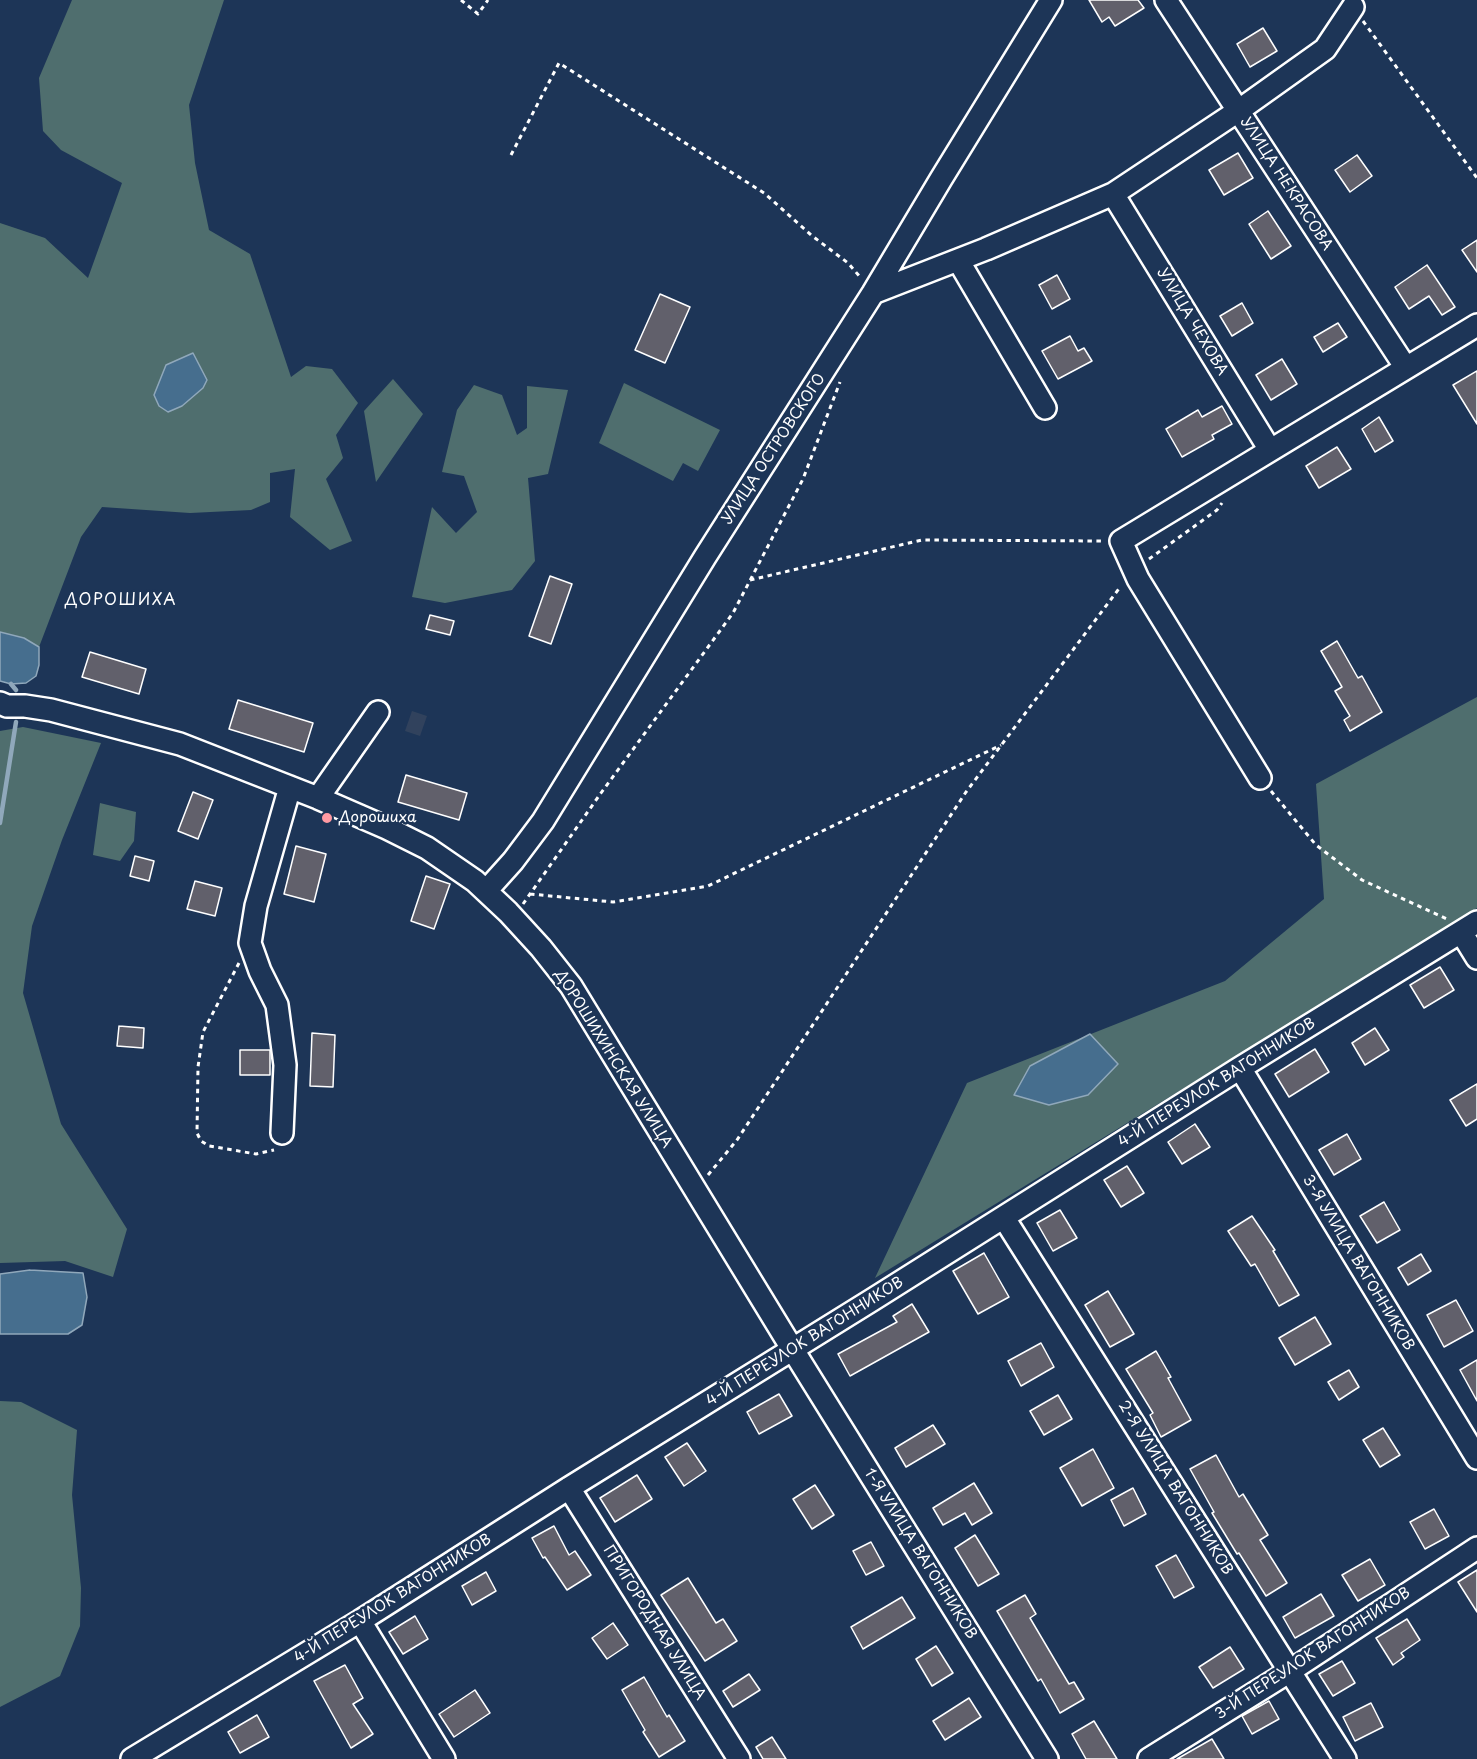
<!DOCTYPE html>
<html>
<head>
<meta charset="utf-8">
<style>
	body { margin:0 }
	canvas { display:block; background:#1d3557 }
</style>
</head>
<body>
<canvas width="1477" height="1759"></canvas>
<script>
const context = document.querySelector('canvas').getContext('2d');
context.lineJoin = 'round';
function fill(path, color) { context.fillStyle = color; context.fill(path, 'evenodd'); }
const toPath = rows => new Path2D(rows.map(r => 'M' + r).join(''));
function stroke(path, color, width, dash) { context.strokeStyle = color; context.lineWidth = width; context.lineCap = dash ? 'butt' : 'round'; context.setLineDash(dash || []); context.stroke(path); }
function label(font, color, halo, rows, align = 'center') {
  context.font = font + ' "Playpen Sans",sans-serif'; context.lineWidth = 5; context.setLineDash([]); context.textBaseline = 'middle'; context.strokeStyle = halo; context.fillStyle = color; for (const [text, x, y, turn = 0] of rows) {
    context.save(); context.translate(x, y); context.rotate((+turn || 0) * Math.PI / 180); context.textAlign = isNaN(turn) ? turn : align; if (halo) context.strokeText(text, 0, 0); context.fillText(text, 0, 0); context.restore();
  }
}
fill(toPath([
	[412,711,427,716,420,736,405,731]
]), '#31425d');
fill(toPath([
	[72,0,224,0,189,105,195,163,209,230,250,254,291,377,306,366,332,369,358,403,336,435,343,458,326,479,352,541,330,550,290,517,295,469,270,473,270,502,251,510,190,513,102,507,81,537,39,647,24,638,0,632,0,223,45,238,88,278,122,183,61,150,43,131,39,78],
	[393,379,423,414,376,482,364,411],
	[624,383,720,430,698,471,683,463,673,481,599,443],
	[474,385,502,395,517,435,527,428,527,386,568,390,548,474,528,478,535,561,512,590,445,603,412,597,432,507,456,533,477,512,464,476,442,472,457,410],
	[1477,697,1477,908,875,1278,967,1083,1225,981,1324,899,1316,784],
	[23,727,101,743,62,840,32,926,23,993,61,1124,127,1229,113,1277,65,1261,0,1263,0,731],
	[100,803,136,812,134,841,120,861,93,855],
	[0,1401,21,1402,77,1430,72,1495,81,1588,80,1626,60,1676,0,1707]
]), '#4f6e6e');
const water = toPath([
	[193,353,207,380,203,388,182,406,168,412,159,406,154,395,166,365,193,353],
	[0,632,24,638,39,647,39,665,36,676,26,683,11,684,0,681,0,632],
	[1090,1034,1118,1064,1088,1095,1049,1105,1014,1095,1030,1066,1090,1034],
	[30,1270,83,1273,87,1297,82,1325,68,1334,0,1334,0,1274,30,1270]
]);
fill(water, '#466e8e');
stroke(water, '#90a8bb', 1.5);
stroke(toPath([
	[11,684,16,690],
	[0,823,16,722]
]), '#90a8bb', 4.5);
const building = toPath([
	[1089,0,1138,0,1144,8,1115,26,1109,17,1102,22,1089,0],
	[1263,28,1277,51,1250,67,1237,44,1263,28],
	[1238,153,1253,178,1224,195,1209,170,1238,153],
	[1357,155,1372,176,1350,192,1335,170,1357,155],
	[1268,211,1291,246,1271,259,1249,224,1268,211],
	[1477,240,1477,272,1462,250,1477,240],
	[1427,265,1455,307,1442,315,1429,296,1409,309,1395,287,1427,265],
	[1057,275,1070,299,1052,309,1039,285,1057,275],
	[660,294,690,307,665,363,635,350,660,294],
	[1242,303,1253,323,1232,336,1220,316,1242,303],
	[1338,323,1347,337,1323,352,1314,337,1338,323],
	[1070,336,1078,351,1084,348,1092,361,1058,379,1042,351,1070,336],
	[1282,359,1297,384,1271,400,1256,375,1282,359],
	[1477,371,1477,424,1453,385,1477,371],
	[1222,406,1232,424,1212,435,1214,439,1182,457,1166,429,1198,410,1202,417,1222,406],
	[1379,417,1393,441,1375,452,1362,429,1379,417],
	[1337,447,1351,469,1319,488,1306,466,1337,447],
	[550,576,572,584,551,644,529,636,550,576],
	[430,615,454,621,450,635,426,629,430,615],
	[1337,641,1358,678,1362,676,1382,712,1350,731,1344,720,1350,716,1335,691,1342,687,1321,651,1337,641],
	[90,652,146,669,139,694,82,677,90,652],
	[238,700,313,723,304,752,229,729,238,700],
	[406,775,467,793,459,820,398,802,406,775],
	[193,792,213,800,198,839,178,831,193,792],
	[296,846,326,854,314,902,284,894,296,846],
	[135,856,154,861,149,881,130,876,135,856],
	[426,876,450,884,434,929,411,921,426,876],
	[195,881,222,888,215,916,187,909,195,881],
	[1440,967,1454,990,1424,1008,1410,985,1440,967],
	[119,1026,144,1028,143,1048,117,1046,119,1026],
	[1375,1028,1389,1050,1365,1065,1352,1043,1375,1028],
	[312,1033,335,1035,333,1087,310,1086,312,1033],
	[1315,1049,1329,1072,1289,1097,1275,1074,1315,1049],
	[240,1050,270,1050,270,1075,240,1075,240,1050],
	[1477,1084,1477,1119,1466,1126,1450,1100,1477,1084],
	[1195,1124,1210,1147,1182,1164,1168,1142,1195,1124],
	[1347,1134,1361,1159,1334,1175,1319,1150,1347,1134],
	[1127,1166,1144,1193,1121,1207,1104,1180,1127,1166],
	[1384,1202,1400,1230,1377,1243,1360,1216,1384,1202],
	[1060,1210,1077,1238,1053,1251,1037,1223,1060,1210],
	[1252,1216,1275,1250,1273,1251,1299,1295,1279,1306,1255,1264,1251,1266,1228,1231,1252,1216],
	[984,1253,1009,1297,978,1314,953,1271,984,1253],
	[1421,1254,1431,1271,1408,1285,1398,1268,1421,1254],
	[1108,1291,1134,1334,1110,1347,1085,1305,1108,1291],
	[1456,1300,1473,1331,1444,1347,1427,1315,1456,1300],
	[912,1304,929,1332,850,1376,838,1354,897,1322,893,1316,912,1304],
	[1315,1317,1331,1344,1295,1365,1279,1338,1315,1317],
	[1041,1343,1054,1367,1021,1386,1008,1361,1041,1343],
	[1156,1351,1171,1377,1168,1378,1191,1420,1161,1437,1150,1415,1153,1413,1126,1369,1156,1351],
	[1477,1360,1477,1401,1460,1370,1477,1360],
	[1349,1370,1359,1387,1339,1400,1328,1382,1349,1370],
	[779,1394,792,1416,759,1434,747,1412,779,1394],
	[1058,1395,1072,1419,1044,1435,1030,1411,1058,1395],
	[933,1425,945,1444,906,1467,895,1448,933,1425],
	[1383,1428,1400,1455,1380,1467,1363,1440,1383,1428],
	[687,1443,706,1471,684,1486,665,1457,687,1443],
	[1093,1449,1114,1488,1082,1506,1060,1468,1093,1449],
	[1216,1455,1239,1497,1243,1494,1268,1535,1260,1540,1287,1583,1266,1596,1239,1553,1237,1554,1212,1513,1214,1512,1190,1469,1216,1455],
	[637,1475,652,1499,615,1522,600,1498,637,1475],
	[974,1483,992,1513,972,1525,965,1513,943,1525,933,1508,974,1483],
	[815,1485,834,1515,812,1529,793,1499,815,1485],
	[1133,1488,1146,1514,1124,1526,1111,1500,1133,1488],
	[1434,1509,1449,1536,1425,1549,1410,1522,1434,1509],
	[554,1526,569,1555,575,1551,591,1575,567,1590,545,1557,543,1558,532,1538,554,1526],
	[975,1535,999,1574,978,1586,955,1548,975,1535],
	[871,1542,884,1566,866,1575,853,1551,871,1542],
	[1176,1555,1194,1587,1174,1598,1156,1566,1176,1555],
	[1370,1559,1385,1585,1358,1601,1342,1575,1370,1559],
	[1477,1570,1477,1612,1458,1582,1477,1570],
	[486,1572,496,1591,472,1605,462,1586,486,1572],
	[688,1578,716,1623,723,1619,737,1641,705,1661,661,1595,688,1578],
	[1321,1594,1334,1616,1295,1638,1283,1617,1321,1594],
	[1025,1595,1036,1614,1030,1618,1069,1684,1074,1682,1084,1699,1060,1713,1041,1679,1038,1681,997,1611,1025,1595],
	[902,1597,915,1618,863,1649,851,1627,902,1597],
	[415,1616,428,1639,403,1654,389,1632,415,1616],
	[1407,1619,1420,1640,1401,1653,1404,1657,1393,1665,1376,1638,1407,1619],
	[613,1623,628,1645,607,1659,592,1638,613,1623],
	[936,1646,953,1673,932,1686,916,1659,936,1646],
	[1230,1647,1244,1669,1213,1688,1199,1667,1230,1647],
	[1342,1661,1355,1683,1333,1696,1319,1674,1342,1661],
	[345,1665,363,1698,353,1704,373,1734,351,1748,314,1681,345,1665],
	[749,1674,760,1690,733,1707,723,1691,749,1674],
	[644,1677,667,1717,669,1715,685,1741,659,1757,643,1732,645,1730,622,1690,644,1677],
	[475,1690,490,1713,454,1737,439,1714,475,1690],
	[969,1698,981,1717,945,1740,933,1721,969,1698],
	[1269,1701,1279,1719,1252,1734,1242,1716,1269,1701],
	[1371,1703,1383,1727,1355,1741,1343,1717,1371,1703],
	[257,1715,269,1737,240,1753,228,1732,257,1715],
	[1094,1721,1117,1759,1086,1759,1072,1734,1094,1721],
	[772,1737,786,1759,763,1759,756,1747,772,1737],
	[1212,1739,1224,1759,1177,1759,1212,1739]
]);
fill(building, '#61606b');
stroke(building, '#fff', 1.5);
const minor = toPath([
	[1166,0,1406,368],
	[1113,194,1270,450],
	[958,260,1045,408],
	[873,293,986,249,1113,194,1238,111,1325,49,1353,7],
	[0,703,7,706,25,706,51,710,180,744,318,798,387,828,427,848,475,881,508,912,541,948,571,986,793,1350,1047,1759],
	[1260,778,1138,579,1121,541,1477,325],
	[318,798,378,712],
	[486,891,513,861,543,821,705,557,873,293,941,179,1051,0],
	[1461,932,1477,958],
	[1240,1068,1477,1458],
	[282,1133,285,1065,277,1005,260,971,250,943,256,906,290,787],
	[1004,1218,1345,1759],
	[569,1488,739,1759],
	[360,1621,444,1759],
	[132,1759,360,1621,569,1488,872,1300,1240,1068,1477,922],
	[1149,1759,1290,1671,1477,1548]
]);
stroke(minor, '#fff', 26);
stroke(toPath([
	[461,0,478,14,488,0],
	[1363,21,1477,178],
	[511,155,559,63,764,193,811,235,848,263,861,278],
	[1149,559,1217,510,1222,503],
	[750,580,922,540,1104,541],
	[1271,791,1316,845,1362,880,1447,919],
	[530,894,613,902,708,886,1001,745],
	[523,904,601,793,733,613,803,479,840,382],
	[239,963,203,1032,198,1067,197,1133,201,1141,209,1146,256,1154,274,1150],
	[708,1175,737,1140,966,792,1121,586]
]), '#fff', 3, [4.5, 4.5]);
stroke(minor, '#1d3557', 21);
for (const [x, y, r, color] of [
	[327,818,6,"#ff9aa2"]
]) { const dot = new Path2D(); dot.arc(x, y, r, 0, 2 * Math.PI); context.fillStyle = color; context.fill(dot); stroke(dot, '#1d3557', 2); }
label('15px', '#fff', '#1d3557', [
	["УЛИЦА НЕКРАСОВА",1286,184,57],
	["УЛИЦА ЧЕХОВА",1192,322,59],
	["УЛИЦА ОСТРОВСКОГО",774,449,-57],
	["ДОРОШИХИНСКАЯ УЛИЦА",613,1059,58],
	["4-Й ПЕРЕУЛОК ВАГОННИКОВ",1217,1083,-32],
	["3-Я УЛИЦА ВАГОННИКОВ",1358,1263,59],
	["4-Й ПЕРЕУЛОК ВАГОННИКОВ",805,1342,-32],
	["2-Я УЛИЦА ВАГОННИКОВ",1175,1488,58],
	["1-Я УЛИЦА ВАГОННИКОВ",920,1554,58],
	["4-Й ПЕРЕУЛОК ВАГОННИКОВ",393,1599,-32],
	["ПРИГОРОДНАЯ УЛИЦА",654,1623,58],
	["3-Й ПЕРЕУЛОК ВАГОННИКОВ",1313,1654,-33]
]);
label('15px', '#fff', '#1d3557', [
	["Дорошиха",339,818]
], 'left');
context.letterSpacing = '1.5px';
label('16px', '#fff', '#1d3557', [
	["ДОРОШИХА",121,601]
]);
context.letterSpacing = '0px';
</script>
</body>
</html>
